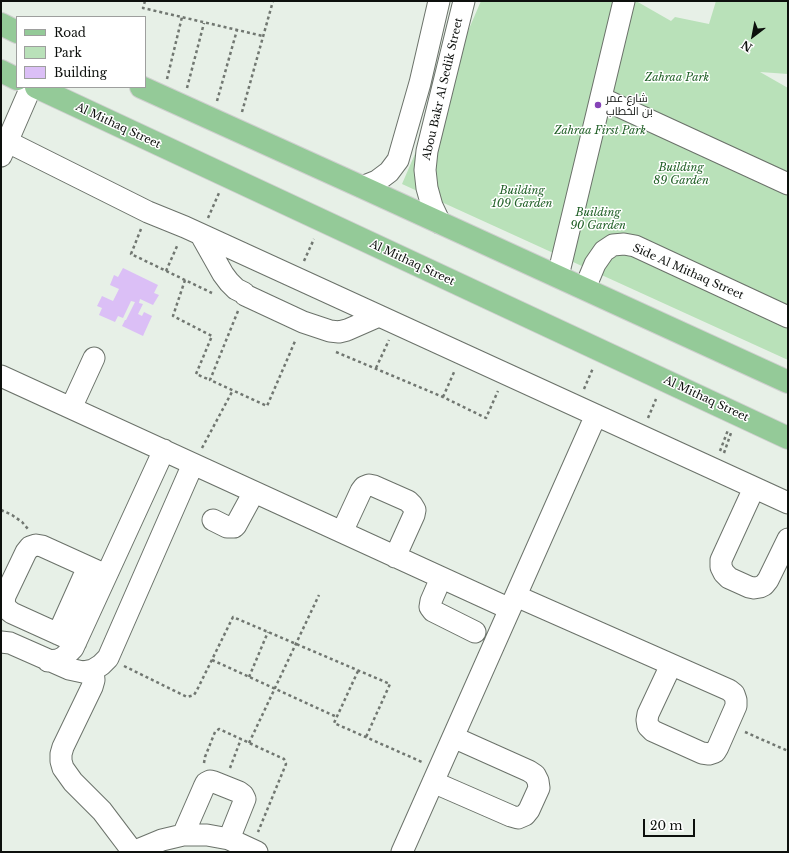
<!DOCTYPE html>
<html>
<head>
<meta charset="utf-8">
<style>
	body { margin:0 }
	#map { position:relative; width:789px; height:853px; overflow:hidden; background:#e7f0e7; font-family:"Libre Baskerville",serif }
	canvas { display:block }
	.frame { position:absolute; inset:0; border:2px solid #0d100d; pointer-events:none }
	.legend { position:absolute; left:16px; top:16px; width:130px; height:72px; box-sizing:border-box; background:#fff; border:1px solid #9e9f9e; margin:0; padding:5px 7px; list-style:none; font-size:12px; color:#0d100d }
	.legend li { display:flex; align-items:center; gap:8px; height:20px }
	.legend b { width:20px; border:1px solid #9e9f9e }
	.north { position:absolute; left:733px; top:16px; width:40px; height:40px; -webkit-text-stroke:3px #fff; paint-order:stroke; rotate:212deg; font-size:11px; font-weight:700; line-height:16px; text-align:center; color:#0d100d }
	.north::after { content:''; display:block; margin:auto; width:14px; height:18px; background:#0d100d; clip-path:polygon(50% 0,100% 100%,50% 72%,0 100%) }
	.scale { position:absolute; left:643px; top:819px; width:52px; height:18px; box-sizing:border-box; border:2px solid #0d100d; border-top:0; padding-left:5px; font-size:12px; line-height:14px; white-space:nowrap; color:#0d100d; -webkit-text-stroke:3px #fff; paint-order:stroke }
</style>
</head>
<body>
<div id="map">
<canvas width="789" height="853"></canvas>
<div class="frame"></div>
<ul class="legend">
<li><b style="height:5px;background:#94ca98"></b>Road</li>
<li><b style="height:11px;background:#b9e1b9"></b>Park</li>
<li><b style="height:11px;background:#dbbff6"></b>Building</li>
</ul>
<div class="north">N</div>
<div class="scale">20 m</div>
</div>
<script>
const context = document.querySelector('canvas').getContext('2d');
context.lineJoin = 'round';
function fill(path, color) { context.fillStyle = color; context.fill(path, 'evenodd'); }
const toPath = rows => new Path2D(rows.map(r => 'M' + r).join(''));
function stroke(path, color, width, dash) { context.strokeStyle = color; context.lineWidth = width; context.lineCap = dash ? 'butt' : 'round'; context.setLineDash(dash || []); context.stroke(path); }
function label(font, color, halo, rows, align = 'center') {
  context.font = font + ' "Libre Baskerville",Cairo,serif'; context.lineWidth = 3; context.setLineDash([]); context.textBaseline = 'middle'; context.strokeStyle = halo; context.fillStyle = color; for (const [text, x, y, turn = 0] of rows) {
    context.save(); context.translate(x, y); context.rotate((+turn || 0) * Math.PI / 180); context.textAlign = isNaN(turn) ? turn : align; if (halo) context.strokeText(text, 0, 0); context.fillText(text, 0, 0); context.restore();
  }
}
fill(toPath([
	[481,1,636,1,671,21,675,17,709,24,716,1,788,1,788,74,760,72,788,88,788,360,402,184]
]), '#b9e1b9');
fill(toPath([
	[123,268,158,285,154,293,159,295,153,305,140,299,139,303,143,304,138,314,142,316,144,312,152,316,143,336,122,326,125,320,126,320,135,302,131,301,123,318,118,316,115,322,99,315,102,308,97,306,102,296,113,301,119,289,110,285,114,275,118,277]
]), '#dbbff6');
const minor = toPath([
	[601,98,788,184],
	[8,142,148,212,185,227,788,503],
	[1,156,31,87],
	[362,187,377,181,389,172,398,160,420,83,439,1],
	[440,223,432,206,427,188,425,170,427,151,464,1],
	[201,235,223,274,229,282,236,289,244,293,245,295,303,322,330,331,339,332,347,330,379,316],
	[558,276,624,1],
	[585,288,595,264,604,251,613,245,624,244,635,246,788,317],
	[1,376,510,609],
	[71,408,94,358],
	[754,488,721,560,721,567,724,573,729,578,749,587,754,588,760,587,764,585,768,580,788,539],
	[213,520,227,527,234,527,236,525,254,492],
	[342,532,361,491,364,487,369,485,374,486,408,501,412,505,415,510,414,515,395,557],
	[441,578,431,601,430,607,433,611,475,632],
	[516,596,729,690,734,694,736,700,736,706,718,747,715,752,709,754,702,753,653,731,648,726,647,720,648,714,671,665],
	[58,634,88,567],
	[1,642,10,643,69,669,83,672,93,670,101,665,108,658,193,464],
	[76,642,12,613,7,609,4,603,5,596,26,552,30,547,36,545,42,546,106,575],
	[48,661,58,660,64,657,73,648,164,450],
	[93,670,94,680,92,687,63,747,61,754,61,761,63,768,73,782,102,811,133,852],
	[433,782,511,816,518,818,525,815,529,810,539,788,538,781,535,775,529,771,453,737],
	[183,835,204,787,206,783,210,781,214,782,239,792,243,795,245,799,229,839],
	[133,852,162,840,183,835,207,835,229,839,257,852],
	[402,852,596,415]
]);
const major = toPath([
	[1,24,17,32],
	[1,71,17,79],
	[36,87,788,438],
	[141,87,362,187,788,382]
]);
stroke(minor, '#6b726a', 23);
stroke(major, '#cfcfcf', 24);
stroke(toPath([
	[145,1,143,8,263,36],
	[167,79,182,17],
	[187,88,204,23],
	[217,101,237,30],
	[242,112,273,1],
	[208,218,219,193],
	[141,229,131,254,212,293],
	[304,261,314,239],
	[166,271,178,244],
	[185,280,173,316,212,336,196,374,210,380],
	[238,311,210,380,267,406,296,339],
	[336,352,443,397,486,418,498,391],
	[376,368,389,340],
	[584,389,593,368],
	[443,397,455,370],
	[648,418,656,399],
	[202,448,233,390],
	[720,451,728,430],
	[724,453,731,433],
	[1,510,12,515,22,522,28,529],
	[212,660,337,717],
	[124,666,187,697,194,695,197,690,233,617,390,684,366,737],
	[358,671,334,723,422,762],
	[249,677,268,632],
	[745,732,788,751],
	[249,743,319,595],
	[204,763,205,757,215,732,219,729,284,759,286,764,258,832],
	[230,768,241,739]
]), '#717771', 2.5, [3, 3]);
stroke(minor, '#fff', 21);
stroke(major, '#94ca98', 22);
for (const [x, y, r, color] of [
	[598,105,4,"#8543b7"]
]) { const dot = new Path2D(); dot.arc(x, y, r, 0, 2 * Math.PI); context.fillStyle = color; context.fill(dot); stroke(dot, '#fff', 1.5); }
label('italic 11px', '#216027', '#fff', [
	["Zahraa Park",677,78],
	["Zahraa First Park",600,131],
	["Building",681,168],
	["89 Garden",681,181],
	["Building",522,191],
	["109 Garden",522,204],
	["Building",598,213],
	["90 Garden",598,226]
]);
label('11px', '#0d100d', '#fff', [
	["Abou Bakr Al Sedik Street",443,89,-77],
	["Al Mithaq Street",118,126,25],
	["Al Mithaq Street",412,263,25],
	["Side Al Mithaq Street",688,272,24],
	["Al Mithaq Street",706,399,25]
]);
label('11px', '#0d100d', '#fff', [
	["شارع عمر",606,99],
	["بن الخطاب",606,112]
], 'left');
</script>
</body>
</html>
